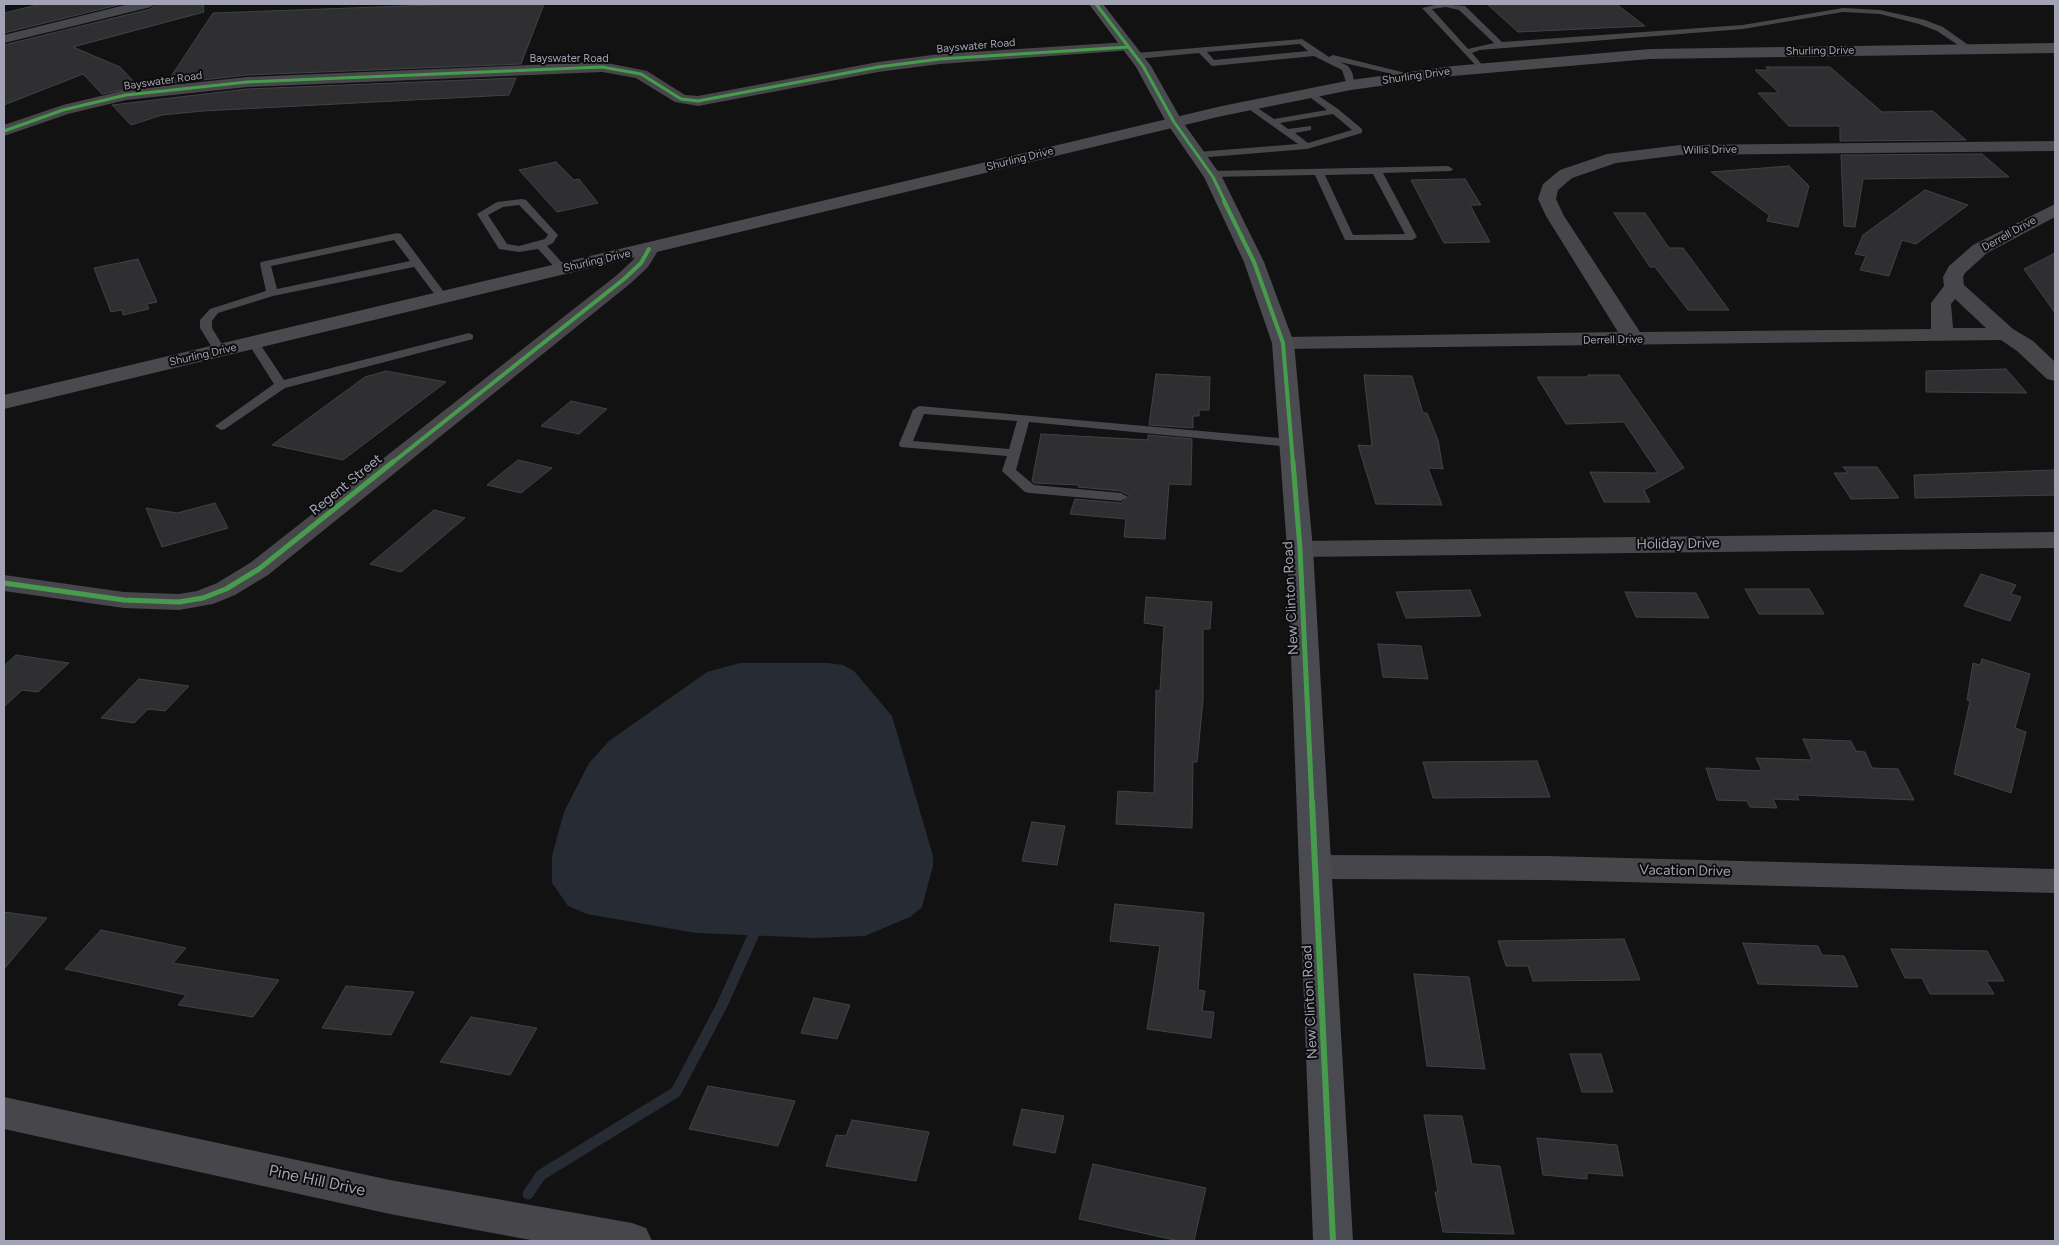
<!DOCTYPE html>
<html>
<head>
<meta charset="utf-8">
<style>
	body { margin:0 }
	#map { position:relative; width:2059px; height:1245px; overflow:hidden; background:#121213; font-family:Figtree,sans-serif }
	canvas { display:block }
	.frame { position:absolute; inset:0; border:5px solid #a2a4b5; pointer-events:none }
</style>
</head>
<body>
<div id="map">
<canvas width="2059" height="1245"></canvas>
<div class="frame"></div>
</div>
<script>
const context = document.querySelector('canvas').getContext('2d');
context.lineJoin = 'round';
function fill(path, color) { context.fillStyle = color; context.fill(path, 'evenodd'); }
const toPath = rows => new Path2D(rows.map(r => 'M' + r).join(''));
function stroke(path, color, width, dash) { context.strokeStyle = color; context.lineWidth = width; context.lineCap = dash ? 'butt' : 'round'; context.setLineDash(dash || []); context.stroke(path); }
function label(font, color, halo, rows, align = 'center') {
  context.font = font + ' Figtree,sans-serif'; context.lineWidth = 4; context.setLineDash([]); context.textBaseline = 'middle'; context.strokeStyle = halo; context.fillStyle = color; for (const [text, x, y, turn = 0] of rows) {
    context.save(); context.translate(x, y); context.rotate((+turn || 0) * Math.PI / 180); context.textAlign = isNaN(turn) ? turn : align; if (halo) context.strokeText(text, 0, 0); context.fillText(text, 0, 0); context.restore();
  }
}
fill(toPath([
	[740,663,828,663,843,665,854,671,892,716,933,856,933,866,922,907,910,917,865,936,815,938,696,933,587,914,568,906,552,883,552,856,564,812,589,763,609,741,707,672]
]), '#262b34');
stroke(toPath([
	[528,1194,541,1175,676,1092,722,1005,753,936]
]), '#262b34', 11);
const building = toPath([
	[41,4,122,4,4,33,4,13,41,4],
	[155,4,203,4,204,12,73,47,120,67,139,87,102,94,83,74,4,105,4,45,151,9,155,4],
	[458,4,544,4,521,64,247,75,166,84,213,13,458,4],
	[1487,4,1616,4,1645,26,1518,32,1487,4],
	[1766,67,1830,67,1882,112,1933,111,1966,140,1840,141,1840,126,1789,126,1758,93,1779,93,1755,70,1769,70,1766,67],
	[516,78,509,95,203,111,162,115,131,125,112,105,247,89,516,78],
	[1982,154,2009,177,1863,179,1855,227,1844,226,1841,155,1982,154],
	[556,162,574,180,579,179,598,203,557,212,519,170,556,162],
	[1789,166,1809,186,1798,227,1767,221,1769,215,1711,172,1789,166],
	[1465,179,1481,205,1470,205,1490,242,1444,243,1411,180,1465,179],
	[1925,190,1968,205,1916,244,1902,240,1889,276,1860,270,1866,256,1855,254,1863,235,1925,190],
	[1614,213,1645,213,1669,248,1683,248,1729,310,1688,310,1655,267,1650,267,1614,213],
	[2055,253,2055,313,2024,269,2055,253],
	[138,259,157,302,147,304,149,309,123,315,122,310,111,312,94,268,138,259],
	[2006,369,2027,393,1926,392,1926,371,2006,369],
	[386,371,446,382,343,460,272,445,365,377,386,371],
	[1156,374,1210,377,1209,410,1199,410,1199,416,1193,416,1193,428,1149,425,1156,374],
	[1364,375,1412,376,1423,413,1427,413,1438,440,1443,469,1428,468,1442,505,1376,504,1358,445,1372,446,1364,375],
	[1588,375,1619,375,1684,468,1644,490,1650,502,1604,502,1590,472,1658,473,1624,422,1566,424,1537,377,1589,377,1588,375],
	[571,401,607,409,579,434,541,426,571,401],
	[1041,434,1148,440,1148,435,1192,439,1191,485,1169,484,1165,539,1124,537,1126,519,1070,514,1075,499,1121,503,1130,496,1121,491,1078,487,1079,485,1034,483,1032,481,1041,434],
	[518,460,552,468,521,493,487,485,518,460],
	[1843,467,1877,467,1899,498,1851,499,1834,473,1848,473,1843,467],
	[2055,470,2055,495,1915,498,1914,475,2055,470],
	[215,503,228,528,162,547,146,508,177,513,215,503],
	[434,510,465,518,401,572,370,564,434,510],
	[1981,574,2016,585,2011,594,2021,597,2010,621,1964,606,1981,574],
	[1745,589,1809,589,1824,614,1759,614,1745,589],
	[1470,590,1481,616,1406,618,1396,592,1470,590],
	[1625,592,1696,593,1709,618,1636,617,1625,592],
	[1146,597,1212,602,1210,629,1203,629,1203,700,1197,762,1193,762,1192,828,1116,824,1118,791,1154,793,1156,690,1160,691,1164,626,1144,623,1146,597],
	[1378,644,1421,646,1428,679,1383,677,1378,644],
	[16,655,69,663,38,692,22,690,4,707,4,666,16,655],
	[1982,659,2030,674,2015,728,2026,732,2011,793,1954,774,1970,701,1967,700,1973,663,1980,665,1982,659],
	[139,679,189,686,165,711,148,709,134,723,101,718,139,679],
	[1803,739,1851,741,1856,751,1865,752,1872,768,1898,769,1914,800,1797,795,1799,800,1773,799,1777,808,1750,807,1747,801,1717,800,1706,768,1762,771,1756,758,1812,760,1803,739],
	[1537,761,1550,797,1433,798,1423,762,1537,761],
	[1032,822,1065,826,1057,865,1022,861,1032,822],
	[1115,904,1204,913,1198,990,1205,991,1202,1011,1214,1012,1211,1038,1147,1029,1160,946,1110,941,1115,904],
	[4,912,47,918,4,969,4,912],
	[101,930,186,948,173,963,279,980,253,1017,178,1005,186,995,65,969,101,930],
	[1624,939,1640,980,1533,981,1528,966,1506,966,1498,941,1624,939],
	[1743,943,1818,946,1822,955,1844,956,1858,987,1758,984,1743,943],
	[1891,949,1987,951,2004,981,1986,981,1994,994,1930,994,1922,978,1905,978,1891,949],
	[1414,974,1469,977,1485,1069,1427,1066,1414,974],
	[346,986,414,992,391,1035,322,1028,346,986],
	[814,998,850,1005,837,1039,801,1033,814,998],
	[471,1017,537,1028,510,1075,440,1062,471,1017],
	[1570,1054,1601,1054,1613,1092,1582,1092,1570,1054],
	[708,1086,795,1101,778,1146,689,1129,708,1086],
	[1022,1109,1064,1116,1055,1153,1013,1145,1022,1109],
	[1424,1115,1462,1116,1472,1164,1500,1166,1514,1234,1443,1232,1435,1192,1438,1192,1424,1115],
	[852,1120,929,1132,916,1181,826,1166,836,1135,846,1136,852,1120],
	[1537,1138,1617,1145,1623,1176,1587,1173,1587,1179,1543,1175,1537,1138],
	[1093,1164,1206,1188,1194,1241,1179,1241,1079,1219,1093,1164]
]);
fill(building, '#2f2f31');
stroke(building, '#414247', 1);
fill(toPath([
	[1439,4,1465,6,1502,42,1743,25,1843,8,1880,10,1925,20,1943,27,1974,49,1967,51,1937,31,1919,24,1880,14,1843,12,1743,29,1480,50,1472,53,1485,68,1481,71,1422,8,1439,4],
	[1446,7,1459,10,1494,43,1468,49,1432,9,1446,7],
	[1302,39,1329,57,1333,55,1418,76,1414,79,1340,62,1348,66,1352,72,1355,85,1351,88,1347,85,1342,70,1314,56,1212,66,1199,53,1136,59,1132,56,1136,53,1302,39],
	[1300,44,1308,51,1214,60,1207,52,1300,44],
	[1310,90,1338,109,1362,129,1362,133,1307,149,1197,158,1192,155,1197,152,1298,144,1243,105,1250,103,1274,119,1327,110,1307,95,1307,91,1310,90],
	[1333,114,1352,130,1308,143,1295,133,1311,130,1311,126,1288,129,1280,123,1333,114],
	[1448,166,1453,169,1451,171,1383,173,1417,237,1412,240,1345,240,1315,175,1212,177,1207,174,1212,171,1448,166],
	[1373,174,1405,234,1353,235,1325,175,1373,174],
	[522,199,526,200,558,235,553,243,547,246,567,268,567,272,559,272,538,249,519,252,499,249,477,214,497,202,522,199],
	[519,205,548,235,545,239,519,246,507,244,488,215,503,207,519,205],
	[397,233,401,234,447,296,447,300,439,300,414,267,273,296,218,313,212,321,212,328,226,351,224,354,216,354,200,328,200,320,210,309,266,291,260,264,261,262,397,233],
	[394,240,410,261,277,289,271,266,394,240],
	[469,333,473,335,473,339,285,388,225,429,221,430,215,426,274,384,248,343,250,341,258,341,284,380,469,333],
	[919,406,1291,439,1297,443,1291,447,1029,422,1016,470,1034,485,1121,493,1128,497,1121,501,1030,493,1025,492,1002,471,1007,456,900,447,899,444,913,410,919,406],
	[924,414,1017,421,1009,449,913,441,924,414]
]), '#47474b');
fill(toPath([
	[129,4,153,4,151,7,4,43,4,35,129,4],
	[1128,42,1133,44,1136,47,1133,50,940,64,878,72,698,106,675,102,636,78,602,72,247,87,126,100,68,114,4,136,4,125,63,105,126,90,247,77,602,62,647,71,685,95,698,96,878,62,940,54,1128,42],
	[2055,141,2055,151,1680,155,1616,163,1572,178,1558,190,1556,199,1564,216,1640,332,1931,329,1931,303,1944,286,1943,277,1949,266,1973,245,2055,204,2055,217,1987,253,1965,273,1963,277,1964,285,2013,329,2033,341,2055,362,2055,381,2047,379,2017,351,2001,340,1283,349,1275,348,1272,343,1275,338,1283,337,1618,332,1546,216,1538,199,1543,184,1560,170,1607,154,1680,145,2055,141],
	[1955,299,1986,328,1953,328,1951,304,1955,299],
	[649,243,656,245,659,249,648,267,631,283,268,575,235,595,213,604,179,610,124,608,4,591,4,575,124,592,179,594,197,591,217,583,250,563,617,275,633,260,642,245,649,243],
	[2055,532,2055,548,1300,557,1291,555,1287,549,1291,543,1300,541,2055,532],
	[1315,855,1547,856,2055,869,2055,893,1547,880,1315,879,1303,875,1299,867,1303,859,1315,855],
	[4,1097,390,1180,632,1223,646,1228,652,1241,536,1241,390,1214,4,1129,4,1097]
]), '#47474b');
fill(toPath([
	[1089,4,1103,4,1151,66,1182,121,1222,177,1264,262,1294,343,1313,549,1353,1241,1313,1241,1287,549,1272,343,1244,262,1204,177,1166,122,1136,67,1089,4]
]), '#4a4b50');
fill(toPath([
	[2055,43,2055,53,1650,59,1453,76,1351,90,1222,116,4,409,4,395,1222,106,1351,80,1453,66,1650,49,2055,43]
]), '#49494e');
stroke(toPath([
	[1096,4,1143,66,1174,122,1213,177,1225,202],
	[4,131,63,110,126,95,247,82,602,67,641,74,681,99,698,101,878,67,940,59,1128,47]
]), '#469c4c', 3);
stroke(toPath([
	[1224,201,1254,262,1283,343,1293,463],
	[392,463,624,279,641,263,649,249]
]), '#469c4c', 4);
stroke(toPath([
	[1293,462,1300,549,1312,804],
	[4,583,124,600,179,602,203,598,226,589,259,569,393,462]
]), '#469c4c', 5);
stroke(toPath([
	[1312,802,1333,1241]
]), '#469c4c', 6);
label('11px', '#a2a4b5', '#0d0d0e', [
	["Bayswater Road",976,46,-5],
	["Shurling Drive",1820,51,-1],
	["Bayswater Road",569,59],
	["Shurling Drive",1416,76,-8],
	["Bayswater Road",163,81,-8],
	["Willis Drive",1710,150,-1],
	["Shurling Drive",1020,159,-14],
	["Derrell Drive",2009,234,-29],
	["Shurling Drive",597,261,-13],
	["Derrell Drive",1613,340,-1],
	["Shurling Drive",203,355,-13]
]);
label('14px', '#a2a4b5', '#0d0d0e', [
	["Regent Street",346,485,-39],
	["Holiday Drive",1678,544,-1],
	["New Clinton Road",1291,598,-93],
	["Vacation Drive",1685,871,1],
	["New Clinton Road",1310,1002,-93]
]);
label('16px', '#a2a4b5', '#0d0d0e', [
	["Pine Hill Drive",317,1181,12]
]);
</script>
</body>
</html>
